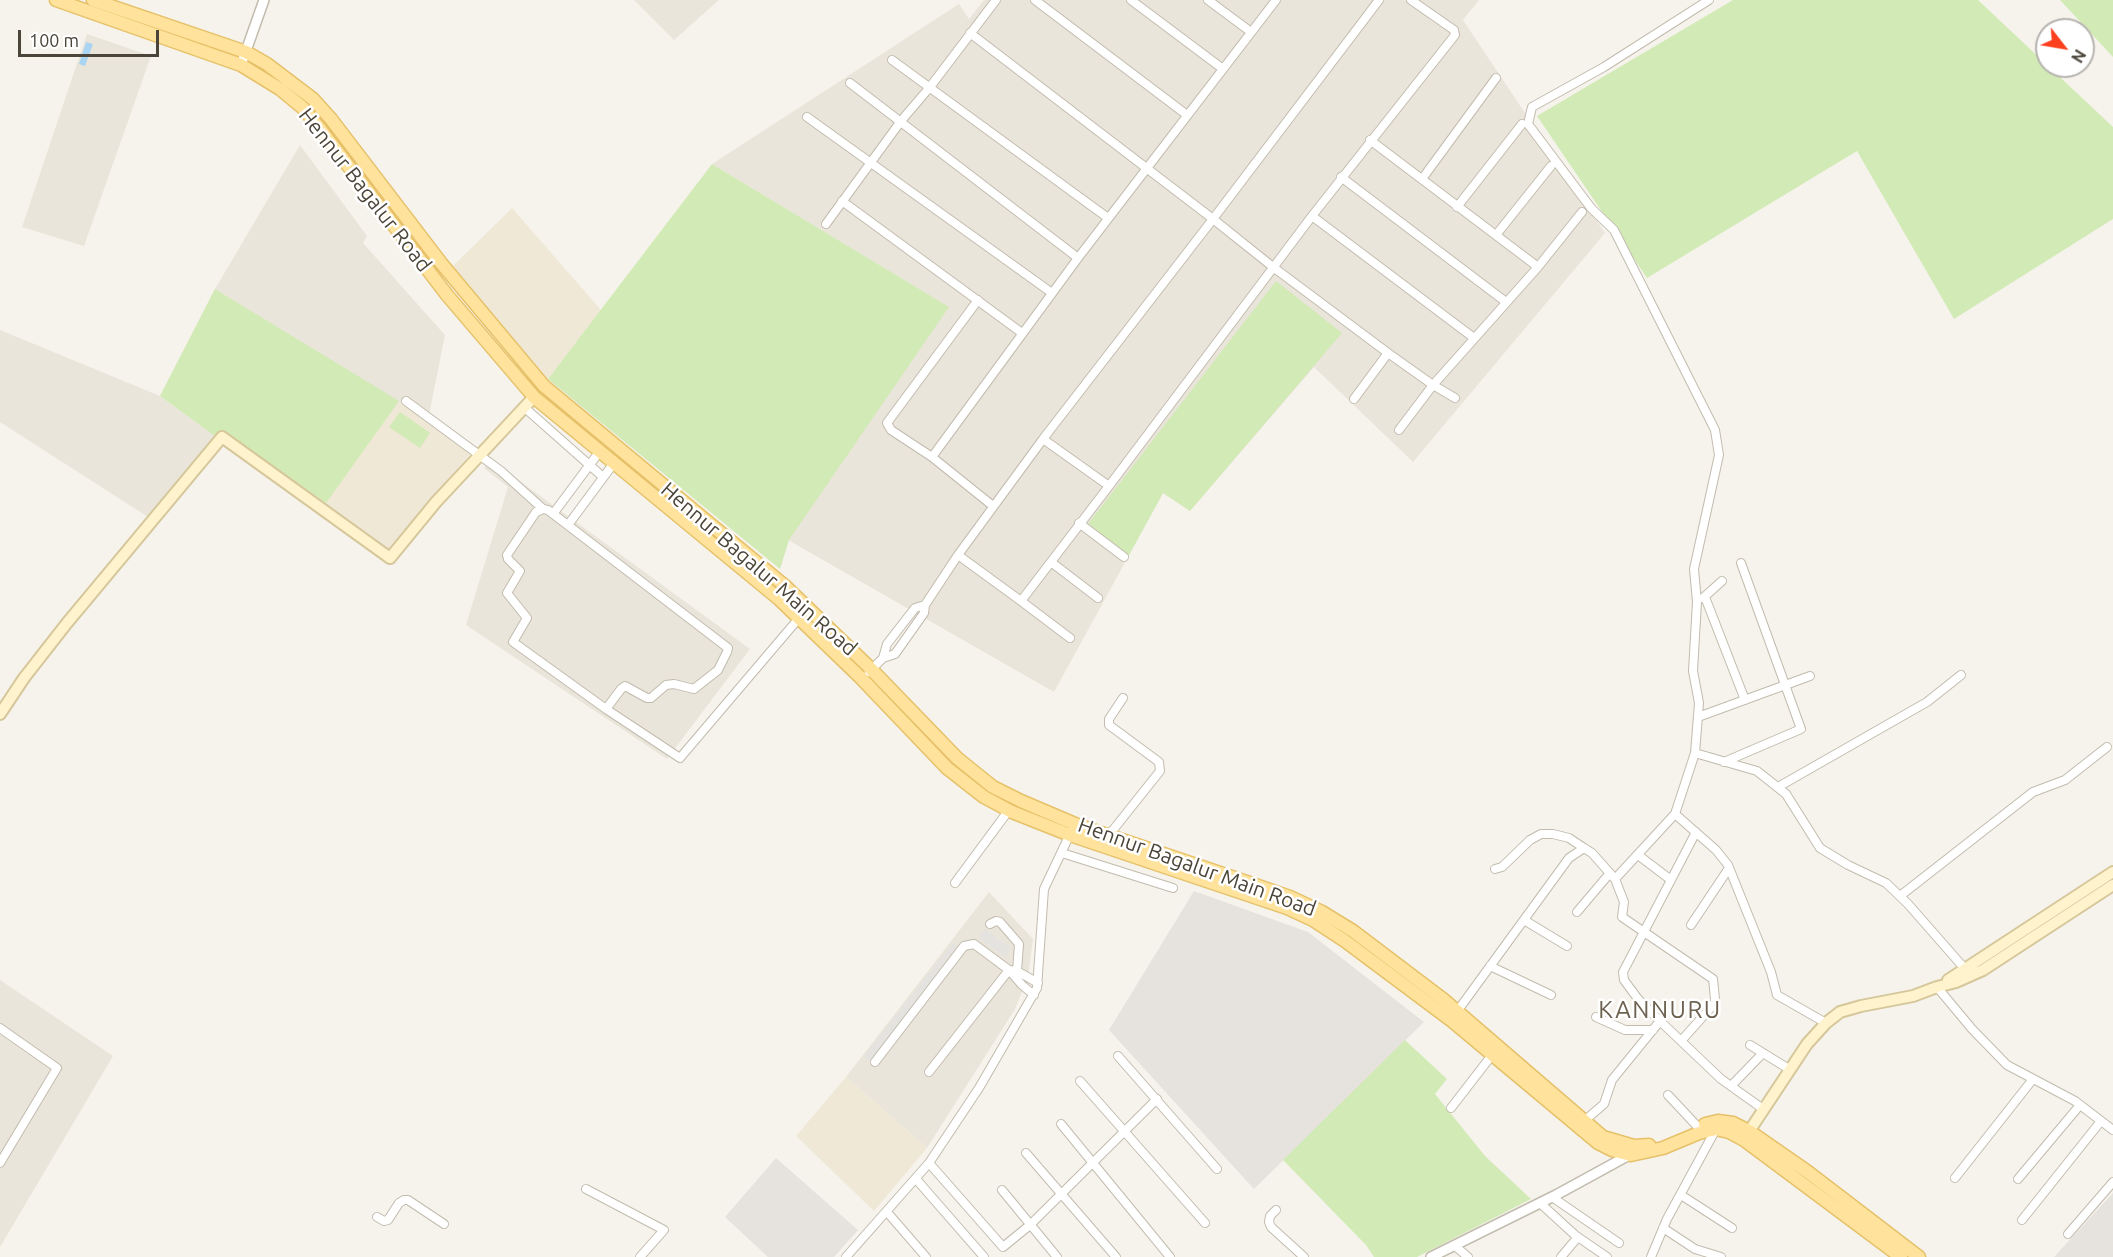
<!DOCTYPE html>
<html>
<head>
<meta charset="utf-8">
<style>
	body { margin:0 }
	#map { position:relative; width:2113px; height:1257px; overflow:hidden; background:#f6f3ec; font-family:Ubuntu,sans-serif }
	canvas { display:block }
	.north { position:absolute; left:2035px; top:18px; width:60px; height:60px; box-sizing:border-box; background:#fff; border:2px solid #b7b4b0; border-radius:50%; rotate:121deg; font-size:16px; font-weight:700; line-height:24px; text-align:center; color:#4b4439 }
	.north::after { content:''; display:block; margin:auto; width:21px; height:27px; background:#fc3f1d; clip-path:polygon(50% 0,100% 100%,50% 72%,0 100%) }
	.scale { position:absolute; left:18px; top:30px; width:141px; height:27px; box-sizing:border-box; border:3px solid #4b4439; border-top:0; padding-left:8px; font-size:18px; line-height:21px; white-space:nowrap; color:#4b4439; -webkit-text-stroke:4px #fff; paint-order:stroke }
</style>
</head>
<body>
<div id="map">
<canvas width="2113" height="1257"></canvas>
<div class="north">N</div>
<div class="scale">100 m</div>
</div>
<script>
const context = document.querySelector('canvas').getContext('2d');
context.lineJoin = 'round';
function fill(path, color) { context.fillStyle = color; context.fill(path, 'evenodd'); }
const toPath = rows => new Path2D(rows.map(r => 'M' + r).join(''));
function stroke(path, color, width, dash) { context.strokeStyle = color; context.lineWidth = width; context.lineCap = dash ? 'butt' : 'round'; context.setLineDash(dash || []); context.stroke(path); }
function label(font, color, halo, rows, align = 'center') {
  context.font = font + ' Ubuntu,sans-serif'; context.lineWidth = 5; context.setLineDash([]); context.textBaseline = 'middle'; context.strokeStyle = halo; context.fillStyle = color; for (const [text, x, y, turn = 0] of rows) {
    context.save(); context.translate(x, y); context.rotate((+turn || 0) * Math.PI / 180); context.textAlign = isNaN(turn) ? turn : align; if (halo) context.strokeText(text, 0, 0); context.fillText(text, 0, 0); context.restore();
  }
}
fill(toPath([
	[634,0,719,0,674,40],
	[984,0,1479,0,1463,20,1605,233,1413,462,1314,367,1190,511,1163,493,1054,692,788,540,948,307,712,164,959,4,969,19],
	[87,34,151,56,84,246,22,227],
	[300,145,367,236,363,243,445,335,428,420,215,289],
	[0,330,160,396,216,437,148,517,0,422],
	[491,460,750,649,667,759,466,625,508,487,484,468],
	[989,892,1033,939,1028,977,1015,1009,927,1148,846,1077],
	[0,980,113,1056,0,1247]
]), '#eae5da');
fill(toPath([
	[1194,891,1308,932,1424,1022,1254,1189,1109,1030],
	[776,1158,858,1230,834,1257,768,1257,725,1217],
	[2113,1193,2113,1257,2054,1257]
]), '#e6e2dd');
fill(toPath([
	[512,208,601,310,548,379,453,266],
	[215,289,474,449,390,549,222,430,160,396],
	[846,1077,927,1148,874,1211,796,1136]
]), '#efe8d6');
fill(toPath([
	[1733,0,1978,0,2113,127,2113,219,1954,319,1857,151,1647,278,1537,116],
	[2060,0,2113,0,2113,57],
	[712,164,949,307,789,540,780,569,548,379],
	[1276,281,1342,333,1190,511,1163,493,1128,557,1088,524],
	[215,289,399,401,326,503,222,430,216,437,160,396],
	[400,412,430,433,420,448,389,427],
	[1405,1040,1447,1079,1435,1094,1485,1156,1531,1199,1417,1257,1374,1257,1366,1245,1283,1160]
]), '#d2eab5');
fill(toPath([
	[985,929,1011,949,1005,957,979,938],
	[953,943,959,948,871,1061,864,1056]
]), '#e5e3e0');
fill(toPath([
	[86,42,93,44,85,66,79,64]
]), '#a9d4f2');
const minor = toPath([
	[1035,0,1187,115],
	[1131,0,1223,69],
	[1208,0,1251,32],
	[1709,0,1604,67,1532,107,1528,124,1591,208,1614,230,1715,430,1719,455,1694,569,1697,602,1693,671,1699,703,1695,753,1757,771,1786,794,1820,848,1848,865,1886,883,1908,904,1965,969],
	[970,33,1213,219,1273,267,1388,353,1433,385,1455,398],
	[892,60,1108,218],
	[850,83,1078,258],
	[807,117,1052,293],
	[1370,140,1538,267],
	[1341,177,1506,302],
	[1422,179,1496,78],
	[842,201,1022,333],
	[1457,207,1522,124],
	[1312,216,1474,338],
	[826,224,901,121,930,87,996,0],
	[1496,235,1551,166],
	[1354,399,1388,353],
	[406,401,501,471,543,509],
	[525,408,603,477],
	[1399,430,1433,385,1538,267,1582,212],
	[1043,439,1109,486],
	[932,457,891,430,887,423,978,300],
	[993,506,932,457,1078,258,1276,0],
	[553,514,600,451],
	[1079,523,1124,557],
	[568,525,614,463],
	[958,555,1021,601,1109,486,1312,216,1455,35,1454,30,1411,0],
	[1051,562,1098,598],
	[1705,597,1745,700],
	[1703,598,1722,581],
	[1021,601,1070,638],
	[925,605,958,555,1043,439,1213,219,1379,0],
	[869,672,883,658,887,644,915,608,925,605,924,613,895,654,883,658],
	[606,709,621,689,625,686,647,698,651,698,666,685,674,684,694,689,718,670,727,652,728,648,548,510,543,509,536,512,507,555,508,559,520,571,507,593,527,618,513,642,606,709,680,758,799,618],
	[1698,717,1810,676],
	[1724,762,1801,729,1741,563],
	[1778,787,1927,702,1961,675],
	[1675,814,1716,850,1728,865,1771,972,1777,995,1826,1023],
	[1696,832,1623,972,1624,980,1638,999,1660,1021,1721,1079,1763,1109],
	[1109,835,1160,771,1159,762,1109,725,1109,719,1123,698],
	[1062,853,1173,888],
	[1638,855,1671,880],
	[1495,869,1502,867,1530,840,1541,834,1553,834,1569,838,1584,848],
	[1615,879,1624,902,1622,917,1713,979,1715,999,1714,1004,1681,1041],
	[955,883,1009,810],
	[1900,896,2033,792,2065,780,2107,747],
	[1577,912,1610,873],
	[1524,920,1567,946],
	[990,924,996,921,1000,922,1019,944,1017,971],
	[1691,925,1729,868],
	[1490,966,1551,995],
	[1937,987,1972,1029,2007,1065,2075,1101,2113,1130],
	[1034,995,1022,985,1009,970,1017,971,1038,983],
	[1456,1013,1569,858,1584,848,1592,853,1615,879,1675,814,1695,753],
	[1596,1017,1625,1030,1653,1030],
	[0,1028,57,1068,0,1163],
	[1750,1045,1789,1069],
	[1118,1056,1217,1169],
	[875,1062,964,946,974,944,1009,970,929,1072],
	[1080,1081,1205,1223],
	[1731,1086,1763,1053],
	[1668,1095,1697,1126],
	[1451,1108,1492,1055],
	[1583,1122,1604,1104,1612,1080,1660,1021],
	[1061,1124,1170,1257],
	[1026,1153,1116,1257],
	[929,1163,1003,1247,1030,1225,1157,1099],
	[1955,1178,2033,1079],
	[916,1179,984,1257],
	[2018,1179,2080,1105],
	[586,1189,664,1230,640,1257],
	[1002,1190,1057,1257],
	[1681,1195,1732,1228],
	[1552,1197,1619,1243],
	[1540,1203,1575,1235,1607,1257],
	[1276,1210,1270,1216,1269,1222,1271,1227,1304,1257],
	[887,1212,926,1257],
	[377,1217,384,1221,388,1220,399,1203,404,1200,408,1200,444,1224],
	[2022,1220,2101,1121],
	[1663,1228,1695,1249,1721,1257],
	[2068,1234,2113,1182],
	[1455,1246,1468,1257],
	[846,1257,929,1163,979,1088,1037,988,1044,889,1071,832],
	[1561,1257,1578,1237],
	[1651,1257,1667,1219,1716,1129]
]);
const tertiary = toPath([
	[241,65,264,0],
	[1431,1257,1556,1195,1631,1154]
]);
const secondary = toPath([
	[0,714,24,678,67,623,222,437,390,558,436,502,534,397],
	[1948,980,2113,872],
	[1746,1136,1807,1044,1826,1023,1840,1012,1861,1006,1913,996,1937,987,1956,982,1983,970,2113,885]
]);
const primary = toPath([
	[56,0,241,65,280,89,303,108,320,129,447,295,534,397,779,599,860,677,947,768,984,797,1012,812,1070,835,1287,908,1313,920,1345,941,1452,1021,1598,1143,1612,1150,1631,1155,1663,1148,1699,1133,1716,1129,1729,1132,1744,1140,1901,1257],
	[93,0,246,52,267,64,313,99,331,119,441,263,544,386,785,586,868,666,957,758,993,787,1021,801,1075,824,1247,882,1290,897,1322,912,1353,931,1444,1000,1603,1137,1634,1146,1649,1145],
	[1705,1124,1718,1121,1733,1123,1749,1131,1808,1172,1919,1257]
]);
stroke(minor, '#c2bbae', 10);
stroke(tertiary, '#c2bbae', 12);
stroke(secondary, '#d6c79b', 14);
stroke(primary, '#e6c16a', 15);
stroke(minor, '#fff', 8);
stroke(tertiary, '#fff', 9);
stroke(secondary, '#fff3cd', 10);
stroke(primary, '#ffe39c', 12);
label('21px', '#4b4439', '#fff', [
	["Hennur Bagalur Road",365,190,52],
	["Hennur Bagalur Main Road",759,569,41],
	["Hennur Bagalur Main Road",1197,867,20]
]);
context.letterSpacing = '1.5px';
label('24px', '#6e6250', '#fff', [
	["KANNURU",1660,1010]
]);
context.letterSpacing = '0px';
</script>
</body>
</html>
